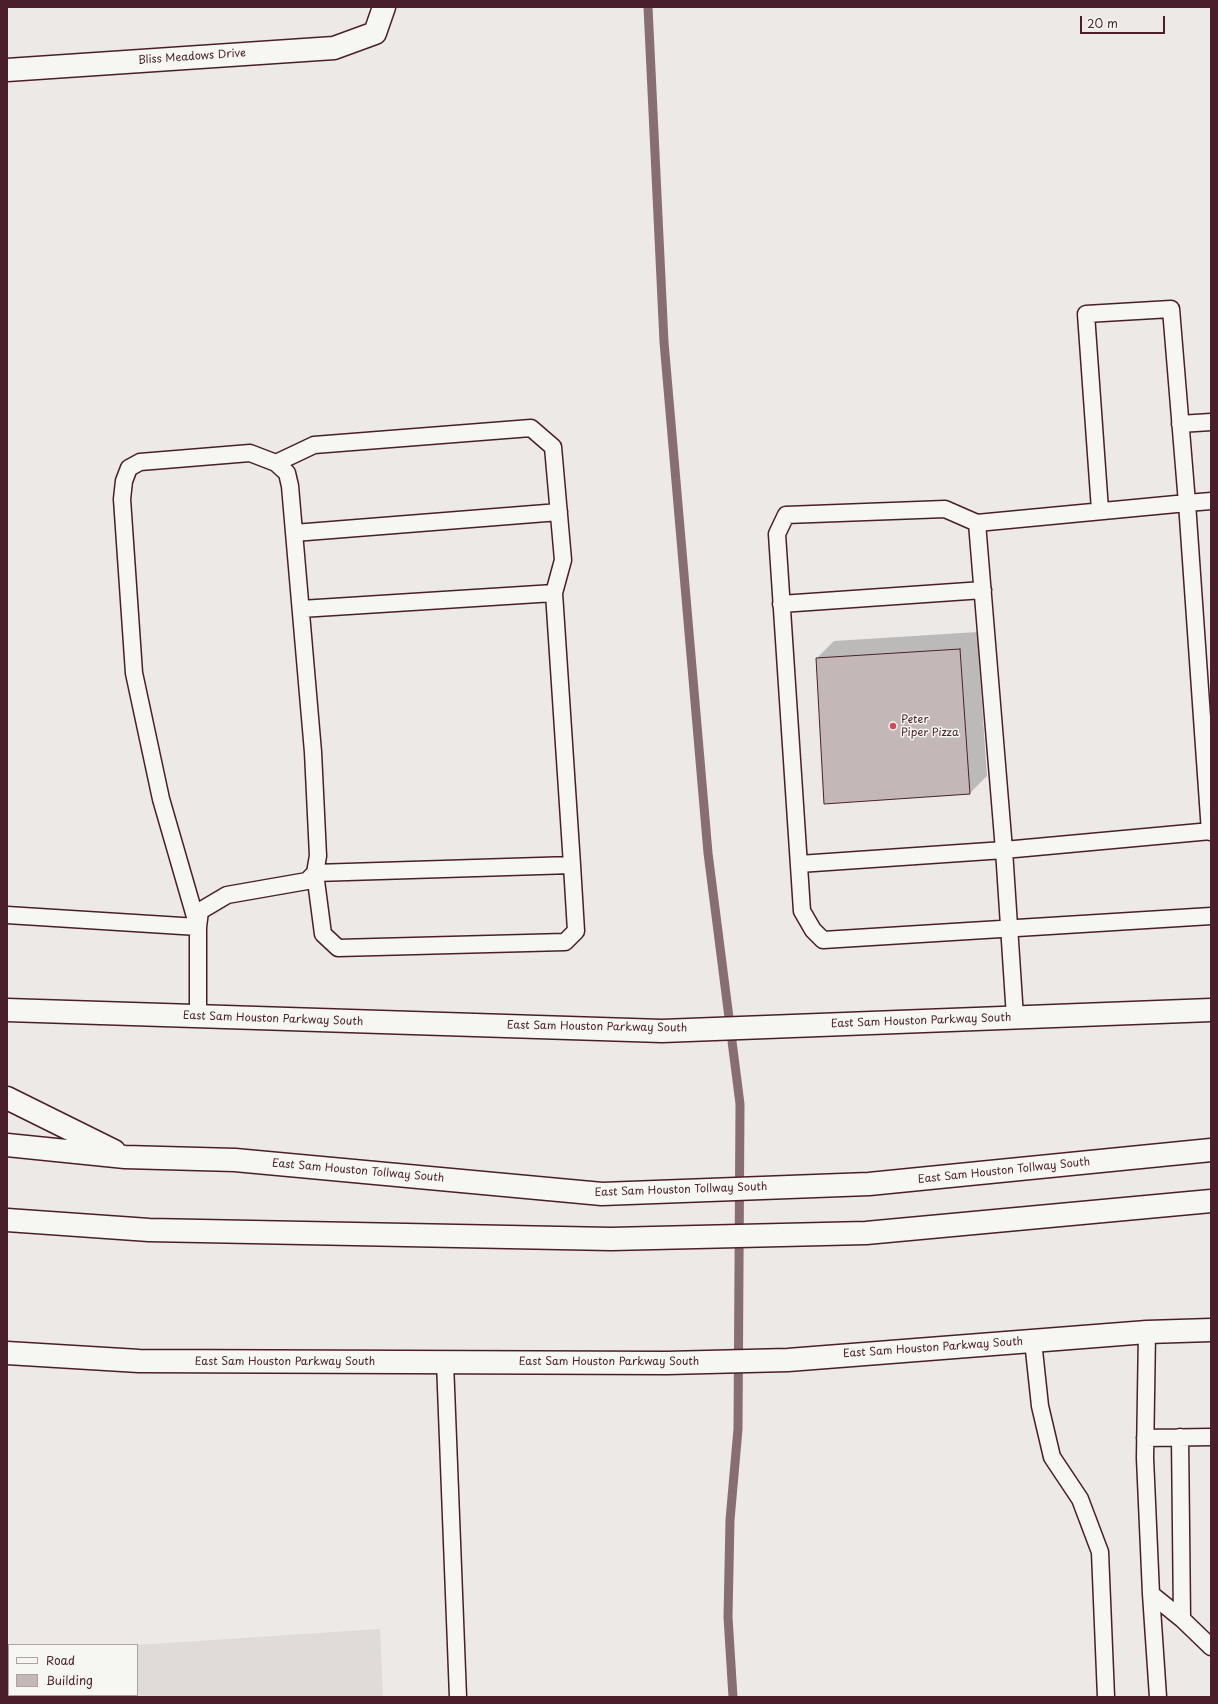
<!DOCTYPE html>
<html>
<head>
<meta charset="utf-8">
<style>
	body { margin:0 }
	#map { position:relative; width:1218px; height:1704px; overflow:hidden; background:#ece9e6; font-family:"Playpen Sans",sans-serif }
	canvas { display:block }
	.frame { position:absolute; inset:0; border:8px solid #4a1f2b; pointer-events:none }
	.legend { position:absolute; left:8px; top:1644px; width:130px; height:52px; box-sizing:border-box; background:#f6f6f2; border:1px solid #b1a0a2; margin:0; padding:5px 7px; list-style:none; font-size:12px; color:#4a1f2b }
	.legend li { display:flex; align-items:center; gap:8px; height:20px }
	.legend b { width:20px; border:1px solid #b1a0a2 }
	.scale { position:absolute; left:1080px; top:16px; width:85px; height:18px; box-sizing:border-box; border:2px solid #4a1f2b; border-top:0; padding-left:5px; font-size:12px; line-height:14px; white-space:nowrap; color:#4a1f2b; -webkit-text-stroke:3px #f6f6f2; paint-order:stroke }
</style>
</head>
<body>
<div id="map">
<canvas width="1218" height="1704"></canvas>
<div class="frame"></div>
<ul class="legend">
<li><b style="height:5px;background:#f6f6f2"></b>Road</li>
<li><b style="height:11px;background:#c4b7b7"></b>Building</li>
</ul>
<div class="scale">20 m</div>
</div>
<script>
const context = document.querySelector('canvas').getContext('2d');
context.lineJoin = 'round';
function fill(path, color) { context.fillStyle = color; context.fill(path, 'evenodd'); }
const toPath = rows => new Path2D(rows.map(r => 'M' + r).join(''));
function stroke(path, color, width, dash) { context.strokeStyle = color; context.lineWidth = width; context.lineCap = dash ? 'butt' : 'round'; context.setLineDash(dash || []); context.stroke(path); }
function label(font, color, halo, rows, align = 'center') {
  context.font = font + ' "Playpen Sans",sans-serif'; context.lineWidth = 3; context.setLineDash([]); context.textBaseline = 'middle'; context.strokeStyle = halo; context.fillStyle = color; for (const [text, x, y, turn = 0] of rows) {
    context.save(); context.translate(x, y); context.rotate((+turn || 0) * Math.PI / 180); context.textAlign = isNaN(turn) ? turn : align; if (halo) context.strokeText(text, 0, 0); context.fillText(text, 0, 0); context.restore();
  }
}
fill(toPath([
	[380,1629,383,1697,7,1697,7,1653,9,1653,9,1695,137,1695,137,1645]
]), '#e0dad8');
fill(toPath([
	[977,632,987,776,970,793,825,803,817,658,834,641]
]), '#0003');
stroke(toPath([
	[648,7,664,342,708,853,740,1104,738,1429,730,1520,728,1617,733,1697]
]), '#886e73', 9);
const building = toPath([
	[960,649,970,794,824,804,816,658,960,649]
]);
fill(building, '#c4b7b7');
stroke(building, '#4a1f2b', 1);
const service = toPath([
	[1180,424,1211,422],
	[276,463,314,445,531,428,553,447,563,560,554,593],
	[1100,510,1086,314,1171,309,1187,503,977,523,945,509,786,515,777,534,802,911,813,930,823,940,1211,916],
	[294,533,559,512],
	[781,604,983,590],
	[301,609,554,593,572,865,576,931,565,942,338,948,323,934,315,873,572,865],
	[1210,832,1187,503,1211,501],
	[799,864,1004,850,977,523],
	[7,915,198,927,161,799,134,673,122,499,124,481,129,468,140,462,250,453,276,463,287,473,290,486,313,752,318,856,315,873,307,881,227,895,200,911,198,927,198,1016],
	[1015,1017,1004,850,1211,831],
	[1147,1332,1145,1458,1151,1594,1158,1697],
	[1033,1341,1040,1406,1052,1457,1080,1499,1100,1552,1106,1697],
	[445,1362,458,1697],
	[1180,1437,1182,1619],
	[1145,1438,1211,1437],
	[1151,1594,1182,1619,1211,1647]
]);
const minor = toPath([
	[7,70,334,48,375,33,384,7]
]);
const secondary = toPath([
	[7,1010,662,1031,1211,1010],
	[7,1353,139,1361,667,1363,788,1360,1147,1332,1211,1330]
]);
const motorway = toPath([
	[7,1098,114,1151],
	[7,1145,125,1157,235,1160,602,1194,869,1184,1211,1150],
	[7,1220,149,1230,611,1239,866,1233,1211,1201]
]);
stroke(service, '#4a1f2b', 19);
stroke(minor, '#4a1f2b', 25);
stroke(secondary, '#4a1f2b', 25);
stroke(motorway, '#4a1f2b', 25);
stroke(service, '#f6f6f2', 16);
stroke(minor, '#f6f6f2', 22);
stroke(secondary, '#f6f6f2', 22);
stroke(motorway, '#f6f6f2', 22);
for (const [x, y, r, color] of [
	[893,726,4,"#d1495b"]
]) { const dot = new Path2D(); dot.arc(x, y, r, 0, 2 * Math.PI); context.fillStyle = color; context.fill(dot); stroke(dot, '#f6f6f2', 1.5); }
label('11px', '#4a1f2b', '#f6f6f2', [
	["Bliss Meadows Drive",192,57,-4],
	["East Sam Houston Parkway South",273,1019,2],
	["East Sam Houston Parkway South",921,1021,-2],
	["East Sam Houston Parkway South",597,1027,1],
	["East Sam Houston Tollway South",358,1171,5],
	["East Sam Houston Tollway South",1004,1171,-6],
	["East Sam Houston Tollway South",681,1190,-2],
	["East Sam Houston Parkway South",933,1348,-4],
	["East Sam Houston Parkway South",285,1362],
	["East Sam Houston Parkway South",609,1362]
]);
label('11px', '#4a1f2b', '#f6f6f2', [
	["Peter",901,720],
	["Piper Pizza",901,733]
], 'left');
</script>
</body>
</html>
